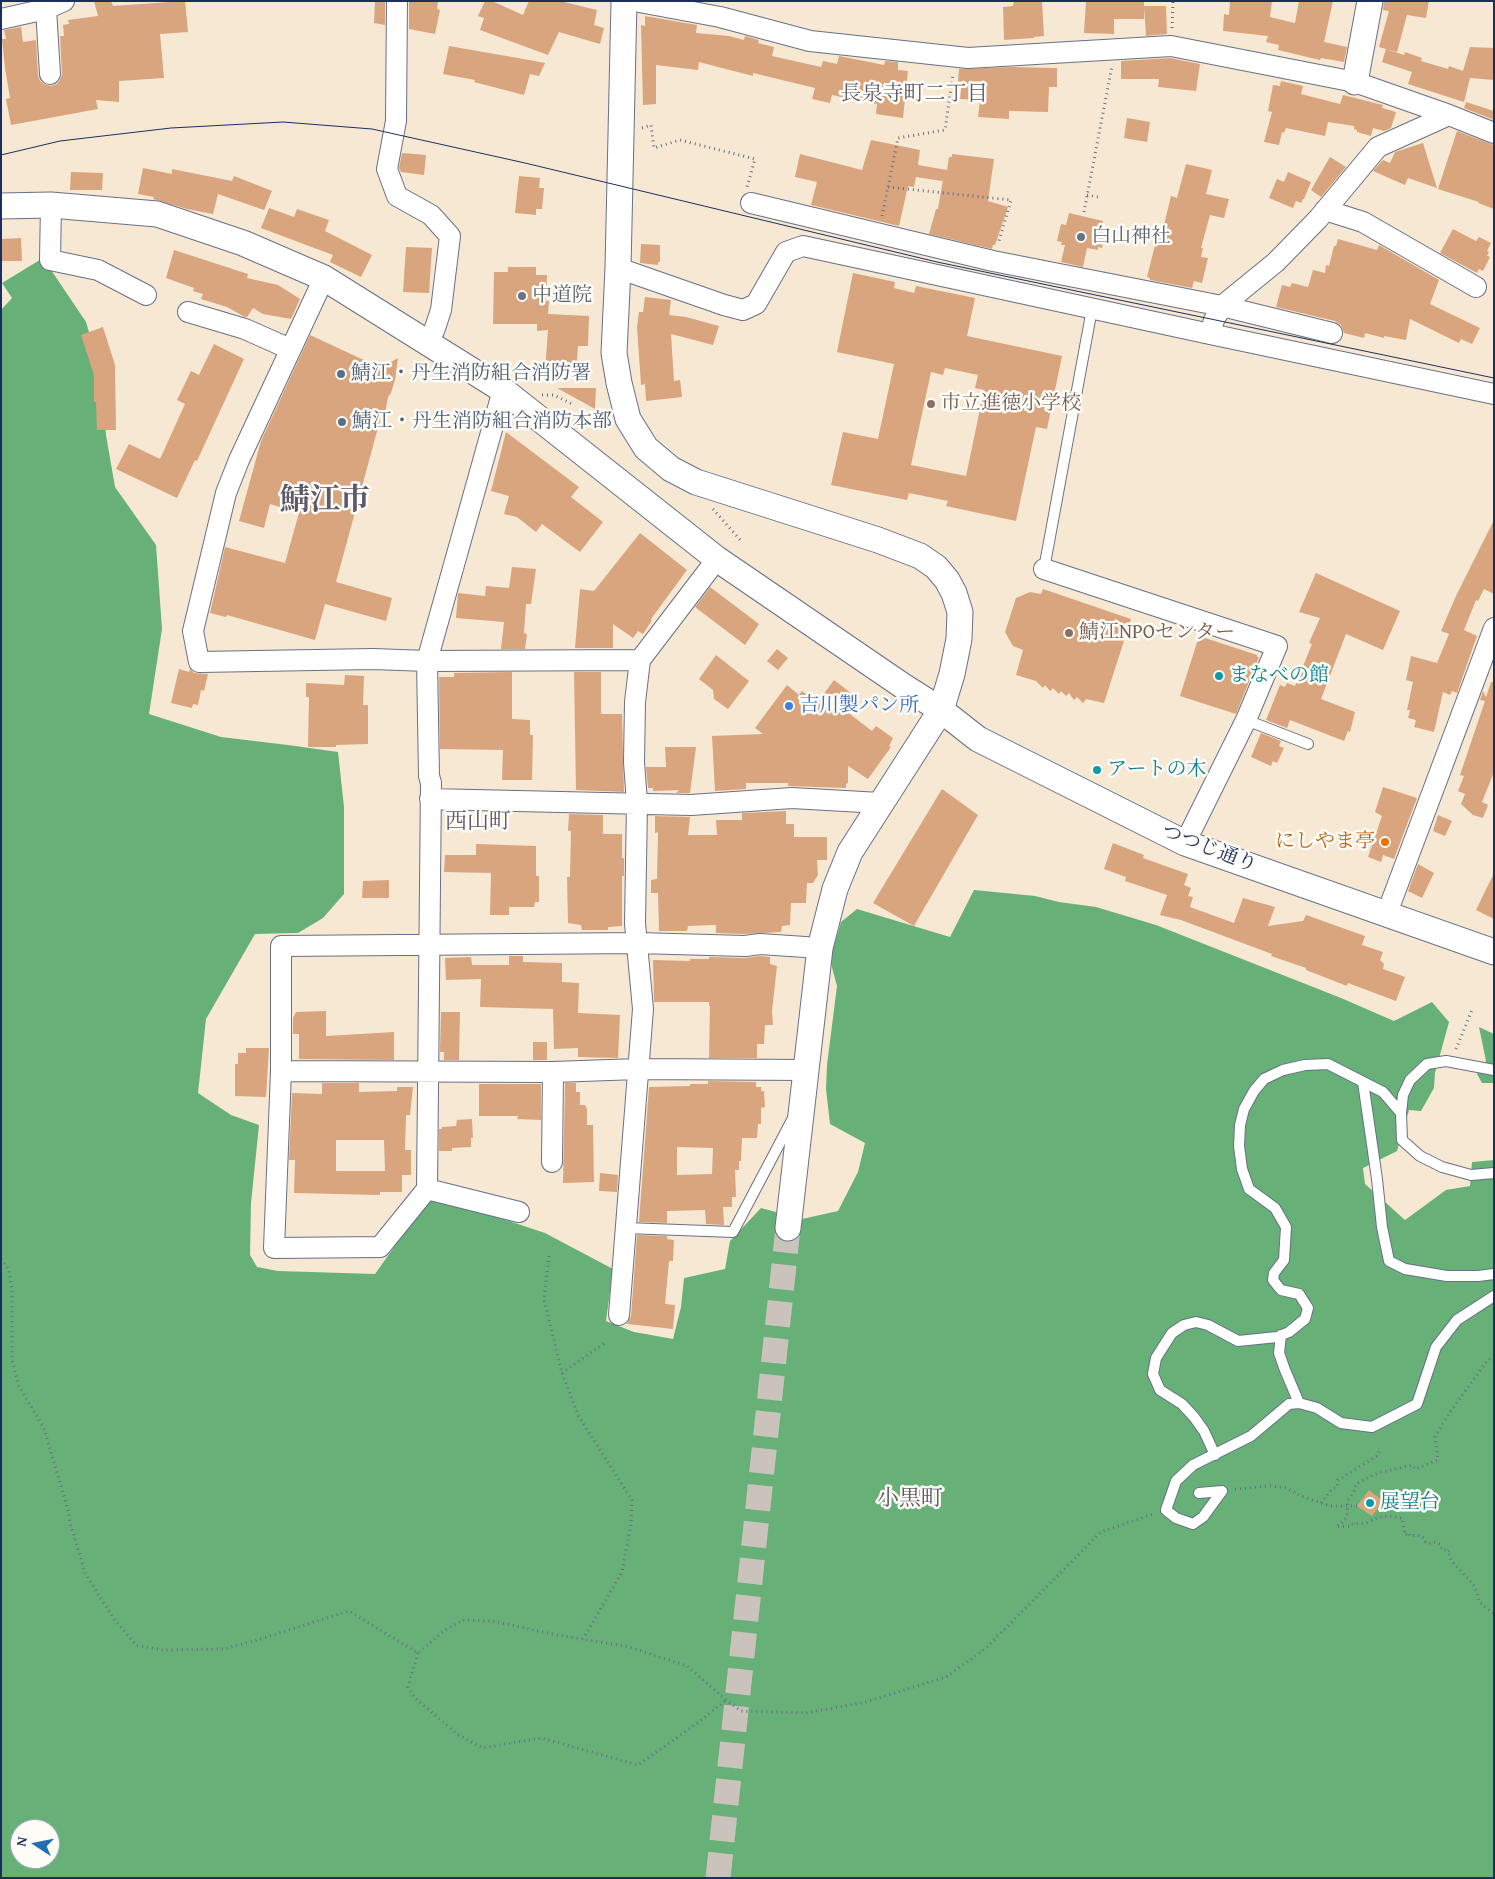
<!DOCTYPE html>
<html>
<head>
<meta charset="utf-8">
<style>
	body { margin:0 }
	#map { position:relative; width:1495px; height:1879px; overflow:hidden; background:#f6e8d2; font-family:"Gentium Book Plus",serif }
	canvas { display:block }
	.frame { position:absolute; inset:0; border:2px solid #1b2f5e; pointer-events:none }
	.north { position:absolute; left:10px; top:1819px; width:50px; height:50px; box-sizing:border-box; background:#fdfcf7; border:1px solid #a3aaba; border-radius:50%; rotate:281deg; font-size:14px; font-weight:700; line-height:20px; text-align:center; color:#1b2f5e }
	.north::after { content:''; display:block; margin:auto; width:18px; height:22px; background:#1f6fb2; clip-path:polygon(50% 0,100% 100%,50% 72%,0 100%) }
</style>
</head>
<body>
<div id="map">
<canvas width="1495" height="1879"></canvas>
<div class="frame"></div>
<div class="north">N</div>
</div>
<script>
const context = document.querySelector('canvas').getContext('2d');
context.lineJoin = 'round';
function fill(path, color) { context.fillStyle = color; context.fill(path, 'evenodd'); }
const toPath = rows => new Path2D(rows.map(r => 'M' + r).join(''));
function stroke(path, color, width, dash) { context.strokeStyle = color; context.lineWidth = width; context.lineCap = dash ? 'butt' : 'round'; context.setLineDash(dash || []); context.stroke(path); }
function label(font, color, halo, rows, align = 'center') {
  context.font = font + ' "Gentium Book Plus","Noto Serif JP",serif'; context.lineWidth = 5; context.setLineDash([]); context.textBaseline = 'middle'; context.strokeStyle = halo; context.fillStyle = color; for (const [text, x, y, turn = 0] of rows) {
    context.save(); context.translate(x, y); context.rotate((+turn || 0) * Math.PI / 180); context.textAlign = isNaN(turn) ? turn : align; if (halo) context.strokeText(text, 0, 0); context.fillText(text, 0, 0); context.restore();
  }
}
fill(toPath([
	[43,258,86,322,102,376,106,435,115,487,156,545,162,629,149,714,221,737,288,745,338,752,344,807,344,894,323,918,298,933,255,934,206,1019,198,1093,231,1115,259,1125,251,1203,250,1255,257,1267,278,1271,375,1274,431,1195,545,1233,613,1269,606,1321,634,1332,673,1339,681,1307,684,1278,725,1269,730,1241,761,1208,802,1219,838,1211,858,1172,865,1143,830,1124,826,1089,827,1065,837,986,830,960,841,922,857,909,950,937,974,890,1035,896,1059,902,1096,907,1156,925,1341,998,1394,1021,1432,1002,1449,1022,1435,1073,1434,1088,1421,1111,1409,1110,1397,1151,1363,1168,1365,1184,1405,1220,1446,1190,1470,1186,1472,1162,1494,1160,1494,1878,1,1878,1,310,12,298,2,283],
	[20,1829,50,1829,50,1859,20,1859],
	[1479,1027,1494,1034,1494,1083,1482,1083,1477,1074,1486,1061]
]), '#67b179');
fill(toPath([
	[94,1,111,1,113,6,185,1,188,32,160,34,164,78,119,81,119,102,96,100,98,109,11,125,6,99,10,98,5,68,2,39,6,39,4,30,21,27,23,42,36,40,38,75,40,81,44,84,51,86,57,84,60,80,62,74,60,36,64,36,63,25,69,24,68,20,98,16],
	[375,1,385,1,385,25,374,23],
	[409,1,438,1,437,9,440,10,435,34,409,29],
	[485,1,492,1,523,15,529,1,560,1,597,10,594,25,604,28,600,44,559,32,548,55,480,30,484,18,478,16],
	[1014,1,1042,1,1044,36,1034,37,1034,38,1004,40,1003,7,1013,6],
	[1086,1,1144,1,1144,19,1114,19,1114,34,1084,33],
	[1230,1,1272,1,1270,17,1295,23,1299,1,1333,1,1324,42,1347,47,1344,62,1321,58,1320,60,1278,50,1279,45,1266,42,1268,36,1223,31,1224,14,1229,15],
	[1384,1,1429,1,1426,18,1407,15,1397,52,1379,47,1389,11,1383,10],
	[1144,6,1166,6,1167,34,1146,36],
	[645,16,697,25,696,33,729,36,744,40,745,36,759,40,758,43,774,47,772,56,821,67,823,61,837,64,839,56,884,65,885,61,898,62,898,70,908,71,903,118,876,114,877,104,832,95,830,103,812,99,815,88,753,73,753,76,699,62,698,70,656,65,656,104,643,105,641,25,645,26],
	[449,46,529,60,545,63,539,76,530,74,524,95,474,82,475,80,443,74],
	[1470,47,1494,48,1494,80,1470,78,1464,102,1408,84,1412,72,1382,62,1386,49,1404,55,1405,52,1422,58,1421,61,1448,69,1449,66,1463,71],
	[1170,58,1200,64,1196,91,1158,87,1159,79,1121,79,1121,61],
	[1011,67,1057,68,1057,87,1049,87,1048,112,1009,111,1009,119,978,117,980,100,960,99,962,82,958,81,959,69],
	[1281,81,1303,86,1301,94,1340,104,1343,95,1383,105,1382,108,1396,112,1391,128,1384,131,1373,128,1371,136,1357,132,1357,130,1354,129,1354,126,1328,122,1325,136,1286,128,1284,133,1282,132,1279,145,1264,142,1272,112,1268,111,1273,85,1280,86],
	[1466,102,1494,111,1494,120,1464,108],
	[1127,118,1150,122,1147,142,1124,138],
	[1457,131,1494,145,1494,209,1478,203,1479,202,1438,189],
	[871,140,920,150,918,165,947,170,949,157,952,157,952,154,994,159,988,201,1008,207,995,245,993,245,992,249,929,234,936,209,938,209,943,179,942,181,916,177,914,187,908,186,899,226,811,205,817,182,795,177,800,154,862,170],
	[1423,143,1437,188,1408,178,1405,185,1373,171,1383,160,1390,163,1395,152],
	[402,153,426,155,424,175,401,172,399,168],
	[1330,157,1346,167,1321,197,1311,190],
	[1186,164,1212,170,1206,194,1229,199,1224,218,1210,215,1201,248,1203,248,1201,257,1208,258,1202,283,1194,281,1192,288,1150,280,1150,278,1147,277,1157,237,1158,238,1162,224,1164,225,1171,196,1177,198],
	[143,168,172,174,172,169,232,181,234,176,272,191,264,210,218,194,213,214,187,209,153,199,154,197,138,194],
	[71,172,103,173,102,190,70,190],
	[1288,172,1311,182,1304,199,1303,199,1301,203,1296,201,1293,208,1269,198,1277,179,1284,182],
	[519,176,540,178,539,188,544,188,542,209,536,209,536,215,515,213],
	[269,208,294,217,297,209,329,220,325,231,372,255,361,277,330,262,333,255,261,228],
	[1069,213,1103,221,1102,232,1105,232,1102,248,1098,247,1098,250,1087,248,1083,267,1061,262,1065,245,1061,245,1062,242,1057,241,1061,224,1066,225],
	[1453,229,1476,241,1479,237,1491,243,1487,251,1489,252,1487,256,1490,257,1483,271,1479,269,1477,273,1440,253],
	[21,238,22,261,1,261,1,239],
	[1338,239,1377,250,1379,245,1439,280,1430,304,1480,328,1472,344,1461,339,1459,343,1410,319,1406,340,1384,336,1384,338,1365,333,1364,338,1344,333,1341,325,1335,321,1276,307,1282,285,1290,287,1292,283,1308,287,1313,270,1325,273,1326,265,1329,266,1334,246,1336,246],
	[641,244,660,245,660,262,658,262,658,265,640,263],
	[406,247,432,248,429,293,403,292],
	[174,250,248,274,247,278,278,285,300,299,291,319,263,314,253,308,247,317,245,317,227,307,201,299,203,294,193,291,194,288,166,278],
	[508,267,536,267,536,275,547,275,546,301,549,301,548,314,589,316,588,346,578,346,576,373,545,371,548,330,537,331,537,324,493,324,494,272,508,272],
	[853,273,895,282,894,288,914,293,916,286,975,298,967,336,1062,356,1047,429,1036,427,1016,521,946,506,948,501,909,493,907,500,831,485,843,432,878,439,894,364,837,352],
	[945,368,978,375,975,388,984,390,966,476,911,465,931,372,943,375],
	[645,297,671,300,669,315,686,317,719,326,713,345,671,334,674,381,680,380,682,397,646,401,645,384,641,385,637,327,639,312,643,312],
	[103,327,115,365,116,430,97,430,96,402,94,402,94,375,81,335],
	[310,335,381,368,398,358,395,380,391,393,388,397,385,414,382,413,336,582,392,598,386,621,325,604,315,640,227,615,226,617,210,613,225,547,285,563,299,513,270,504,264,528,239,521,261,441],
	[214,344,244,359,197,461,195,460,177,498,116,469,129,444,160,459,185,404,177,400,191,371,199,375],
	[557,388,596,388,595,409],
	[506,432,579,487,571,497,603,522,580,552,542,524,536,532,517,517,504,514,509,496,491,491],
	[1494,520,1494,594,1484,589,1478,601,1476,600,1464,630,1477,636,1457,693,1452,691,1450,695,1443,692,1434,732,1414,727,1416,720,1408,718,1410,710,1407,710,1413,682,1406,680,1411,656,1437,663,1449,634,1441,631,1456,596],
	[640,533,687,570,651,619,652,620,643,634,638,631,633,638,613,624,613,648,575,648,580,589,594,591],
	[512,567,536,569,531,604,526,604,524,633,527,634,525,649,501,649,504,622,456,618,458,593,485,596,486,586,509,588],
	[1316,573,1400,611,1383,650,1346,634,1321,699,1355,712,1350,732,1348,731,1344,741,1290,720,1287,728,1266,720,1280,685,1285,687,1287,683,1295,686,1312,644,1309,643,1320,618,1299,612],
	[710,587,759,624,745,645,695,607],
	[1043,589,1131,619,1104,703,1086,699,1083,703,1077,697,1074,700,1069,693,1066,696,1061,691,1059,694,1053,688,1050,691,1045,685,1043,688,1036,681,1016,675,1023,650,1013,646,1005,632,1016,598,1030,592,1041,594],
	[1199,636,1257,655,1257,657,1259,657,1236,714,1180,696],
	[777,649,788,658,778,670,767,661],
	[716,655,749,681,728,709,714,699,713,690,699,679],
	[179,669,189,672,190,669,194,673,208,674,204,691,201,690,198,705,193,704,192,708,171,703],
	[512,672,512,719,530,720,530,735,533,735,532,780,502,780,503,750,440,749,439,677,454,677,454,673],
	[574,672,601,672,601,714,622,714,624,792,576,790],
	[345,675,364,676,363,705,368,705,368,744,336,745,336,747,308,747,309,697,306,697,306,683,344,685],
	[834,680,856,697,846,711,872,731,876,726,893,738,889,746,891,747,868,779,848,766,848,783,846,784,846,788,788,786,788,783,746,783,746,789,715,791,712,736,763,734,755,728,787,685,799,695,802,691,817,703],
	[1491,682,1494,682,1494,772,1482,802,1488,805,1483,818,1473,815,1461,804,1465,794,1458,791,1464,776,1460,775,1485,701,1480,700,1483,691,1486,697],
	[1261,733,1281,741,1279,746,1284,748,1277,763,1273,761,1271,766,1251,757],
	[665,747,696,747,690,793,676,793,679,790,653,791,653,788,648,788,646,767,666,767],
	[1383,787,1417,798,1394,859,1383,855,1381,862,1368,857,1382,816,1375,812],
	[942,789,978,815,914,926,873,903],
	[786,811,786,824,794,824,794,837,827,837,827,860,817,860,818,875,813,883,807,883,806,903,791,903,790,925,782,926,781,932,744,934,716,933,716,925,688,926,687,931,659,931,658,893,651,893,651,880,657,879,658,832,655,833,655,816,690,817,688,835,717,835,716,820,742,820,742,813],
	[569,814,603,815,603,834,622,834,622,858,624,858,624,876,622,876,622,926,608,927,608,930,582,930,581,925,568,923,567,877,570,877,571,831,568,831],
	[1438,815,1452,821,1445,836,1433,831],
	[1113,843,1144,855,1143,858,1188,874,1184,885,1191,888,1188,896,1193,897,1190,907,1234,923,1243,898,1275,907,1268,926,1303,921,1306,915,1365,936,1362,945,1383,952,1380,960,1384,964,1383,969,1405,977,1396,1001,1348,983,1347,986,1306,970,1306,968,1271,956,1272,954,1181,920,1160,915,1167,895,1125,881,1126,877,1104,869],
	[476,844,536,846,536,876,539,876,539,902,535,902,534,907,509,907,509,915,490,915,491,873,444,872,445,855,476,855],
	[1418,864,1434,873,1422,898,1408,891],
	[1494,873,1494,919,1476,910],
	[389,880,389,898,362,898,363,881],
	[509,956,523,956,523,962,562,963,562,982,579,983,578,1013,620,1015,618,1058,578,1057,578,1048,554,1049,553,1009,480,1007,481,979,446,980,445,958,471,957,472,965,509,965],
	[760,956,770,957,770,964,777,966,772,1011,773,1025,765,1025,764,1044,757,1044,757,1058,709,1058,710,1006,709,1006,709,1002,654,1002,653,960,690,961,690,959,709,959,709,957,745,958],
	[326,1011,326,1036,394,1032,394,1060,299,1059,299,1034,293,1034,293,1018,296,1012],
	[441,1012,460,1012,459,1060,444,1060,444,1052,440,1052],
	[533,1042,547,1042,547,1060,533,1060],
	[246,1048,269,1048,266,1097,235,1096,235,1064,238,1064,238,1053,246,1053],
	[708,1081,756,1082,756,1087,761,1087,761,1091,764,1091,765,1107,761,1108,761,1124,758,1124,757,1138,742,1138,741,1161,739,1161,739,1170,735,1170,736,1197,732,1197,732,1207,723,1207,724,1225,706,1224,705,1210,667,1211,667,1223,639,1222,649,1087,690,1086,690,1084,708,1084],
	[677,1147,713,1148,712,1174,677,1175],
	[322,1083,359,1083,359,1092,397,1091,397,1087,413,1087,410,1115,406,1115,405,1150,411,1150,411,1175,402,1175,402,1192,380,1192,380,1195,294,1193,295,1160,289,1160,292,1093,322,1094],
	[336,1140,384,1140,385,1171,336,1171],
	[565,1083,576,1083,576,1092,580,1092,580,1105,585,1105,587,1109,587,1125,593,1125,594,1182,563,1183],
	[479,1084,541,1084,541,1120,517,1119,518,1116,479,1116],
	[472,1119,473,1138,471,1138,471,1147,452,1148,452,1151,439,1151,439,1129,442,1129,442,1127,456,1126,457,1120],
	[600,1173,618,1175,617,1192,599,1191],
	[637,1235,667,1236,667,1239,674,1240,673,1261,669,1261,665,1304,675,1305,673,1329,627,1324,631,1316],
	[1369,1490,1383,1501,1372,1516,1357,1506]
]), '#d9a57e');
stroke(toPath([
	[718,1878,788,1228]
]), '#cac3bb', 25, [25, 12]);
const service = toPath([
	[1044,569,1092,309],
	[1246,720,1308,744],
	[1494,1070,1446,1061,1427,1064,1410,1080,1403,1095,1401,1113,1402,1140,1420,1156,1442,1167,1471,1175,1494,1173],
	[1363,1082,1377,1179,1382,1227,1389,1261,1405,1269,1447,1276,1478,1276,1494,1274],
	[626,1228,733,1232,793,1118],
	[1281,1335,1279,1353,1285,1370,1299,1403],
	[1215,1455,1204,1431,1194,1417,1182,1404,1160,1390,1153,1374,1156,1358,1172,1333,1184,1325,1196,1322,1208,1325,1238,1341,1277,1337,1289,1332,1305,1319,1308,1308,1299,1294,1281,1290,1273,1280,1274,1273,1284,1260,1286,1227,1275,1208,1249,1189,1242,1169,1239,1146,1240,1125,1244,1109,1254,1091,1264,1079,1283,1070,1305,1065,1328,1064,1383,1092,1401,1113],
	[1222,1491,1203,1517,1193,1524,1176,1518,1166,1510,1176,1481,1193,1465,1251,1436,1289,1404,1299,1403,1317,1408,1341,1423,1372,1427,1417,1404,1436,1347,1457,1320,1494,1296],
	[1199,1493,1222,1491]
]);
const minor = toPath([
	[47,1,46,9,50,74],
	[397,1,396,121,387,169,397,196,431,215,450,236,441,310,434,331],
	[634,1,720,17,810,41,968,58,1171,46,1355,82,1449,115,1494,133],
	[1,19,46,9,64,1],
	[1449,115,1378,147,1318,219,1276,262,1222,306,1214,320,1210,334,1494,394],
	[751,203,993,261,1222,306,1332,333],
	[51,205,50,260,98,270,146,295],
	[1325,210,1363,222,1476,287],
	[618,268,724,305,743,310,756,304,786,252,803,246,1210,334],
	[324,278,239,460,226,493,193,631,199,662,373,659,427,661,640,660],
	[188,312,245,329,290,349],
	[1044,569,1277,646,1246,720,1185,843],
	[430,799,691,805,792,798,880,803],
	[1387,913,1494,628],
	[281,1071,553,1072,638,1069,806,1070],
	[552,1162,553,1072],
	[427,1189,431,783,429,776,427,661,503,390],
	[519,1212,427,1189,380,1247,274,1248,281,1071,281,946,638,943,745,946,760,944,820,948],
	[619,1315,643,1009,635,923,637,803,634,762,635,702,640,660,717,559]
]);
const tertiary = toPath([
	[624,1,618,268,614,353,619,383,628,419,646,448,671,469,696,482,878,540,920,556,936,567,947,580,954,593,960,612,959,639,952,674,941,710,850,852,835,889,820,948,788,1228],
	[1355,82,1370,1],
	[1,206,51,205,157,214,243,243,324,278,503,390,717,559,903,686,941,710,978,739,1185,843,1494,952]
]);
stroke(service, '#687087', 12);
stroke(minor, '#687087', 22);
stroke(tertiary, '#687087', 27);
stroke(toPath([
	[1172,28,1173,1],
	[642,128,651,125,654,148,680,140,755,159,747,187],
	[888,187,1011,200,998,244],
	[1087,195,1098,197],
	[1084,212,1112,66],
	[882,216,898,138,945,130,953,74],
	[542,395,554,395,572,404],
	[713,509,742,542],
	[1456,1049,1472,1010],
	[549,1256,544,1299,562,1373,579,1417,632,1500,631,1524,622,1572,583,1639],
	[1,1259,9,1270,12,1290,12,1360,19,1386,44,1428,68,1510,70,1522,85,1573,114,1619,136,1645,162,1650,223,1649,254,1641,349,1611,418,1653,444,1631,463,1620,491,1621,558,1635,629,1647,687,1666,726,1700,741,1711,806,1713,866,1702,946,1677,985,1649,1101,1532,1153,1514],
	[1494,1356,1487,1361,1450,1412,1435,1437,1438,1460,1415,1469,1412,1465,1375,1474,1356,1484,1354,1491,1348,1500,1347,1515,1343,1522,1336,1527,1350,1526,1351,1524,1366,1523,1379,1517,1390,1516,1402,1518,1405,1535,1409,1533,1410,1536,1418,1535,1424,1538,1425,1542,1430,1543,1434,1542,1440,1544,1442,1550,1449,1550,1447,1552,1450,1556,1451,1560,1475,1587,1480,1603,1494,1614],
	[562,1373,606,1342],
	[1235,1489,1270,1486,1287,1488,1301,1496,1330,1506,1357,1506],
	[1321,1503,1332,1489,1337,1487,1338,1480,1377,1456,1381,1449],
	[418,1653,408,1687,415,1698,457,1734,482,1748,541,1738,638,1765,699,1722,726,1700]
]), '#687087', 3, [1, 4]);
stroke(service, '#fff', 10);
stroke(minor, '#fff', 20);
stroke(tertiary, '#fff', 25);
stroke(toPath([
	[1,155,60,141,171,128,283,122,372,129,525,163,937,262,1494,378]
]), '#1b2f5e', 1);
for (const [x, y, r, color] of [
	[1081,237,5,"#6b7280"],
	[522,296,5,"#6b7280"],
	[341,374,5,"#5c6f8a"],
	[931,404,5,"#8d6e63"],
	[342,422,5,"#5c6f8a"],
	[1069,633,5,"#8d6e63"],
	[1219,676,5,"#0f9aa8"],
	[789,706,5,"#3f7fe0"],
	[1097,770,5,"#0f9aa8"],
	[1385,842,5,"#e8710a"],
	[1370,1503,5,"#0f9aa8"]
]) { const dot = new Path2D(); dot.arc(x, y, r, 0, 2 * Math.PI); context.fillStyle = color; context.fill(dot); stroke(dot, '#fdfcf7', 2); }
label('20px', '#5b616d', '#fdfcf7', [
	["白山神社",1091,237],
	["中道院",532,296]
], 'left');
label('20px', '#4e5e75', '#fdfcf7', [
	["鯖江・丹生消防組合消防署",351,374],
	["鯖江・丹生消防組合消防本部",352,422]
], 'left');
label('20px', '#785e54', '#fdfcf7', [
	["市立進徳小学校",941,404],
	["鯖江NPOセンター",1079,633]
], 'left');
label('20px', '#0d838f', '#fdfcf7', [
	["まなべの館",1229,676],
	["アートの木",1107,770],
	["展望台",1380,1503]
], 'left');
label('20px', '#366cbe', '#fdfcf7', [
	["吉川製パン所",799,706]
], 'left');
label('20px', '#c56008', '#fdfcf7', [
	["にしやま亭",1375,842]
], 'right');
label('20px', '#1b2f5e', '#fdfcf7', [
	["つつじ通り",1209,849,21]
]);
label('21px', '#5e5869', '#fdfcf7', [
	["長泉寺町二丁目",914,95]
]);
label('22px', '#5e5869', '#fdfcf7', [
	["西山町",478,822],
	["小黒町",910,1499]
]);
label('bold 30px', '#5e5869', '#fdfcf7', [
	["鯖江市",325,501]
]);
</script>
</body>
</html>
